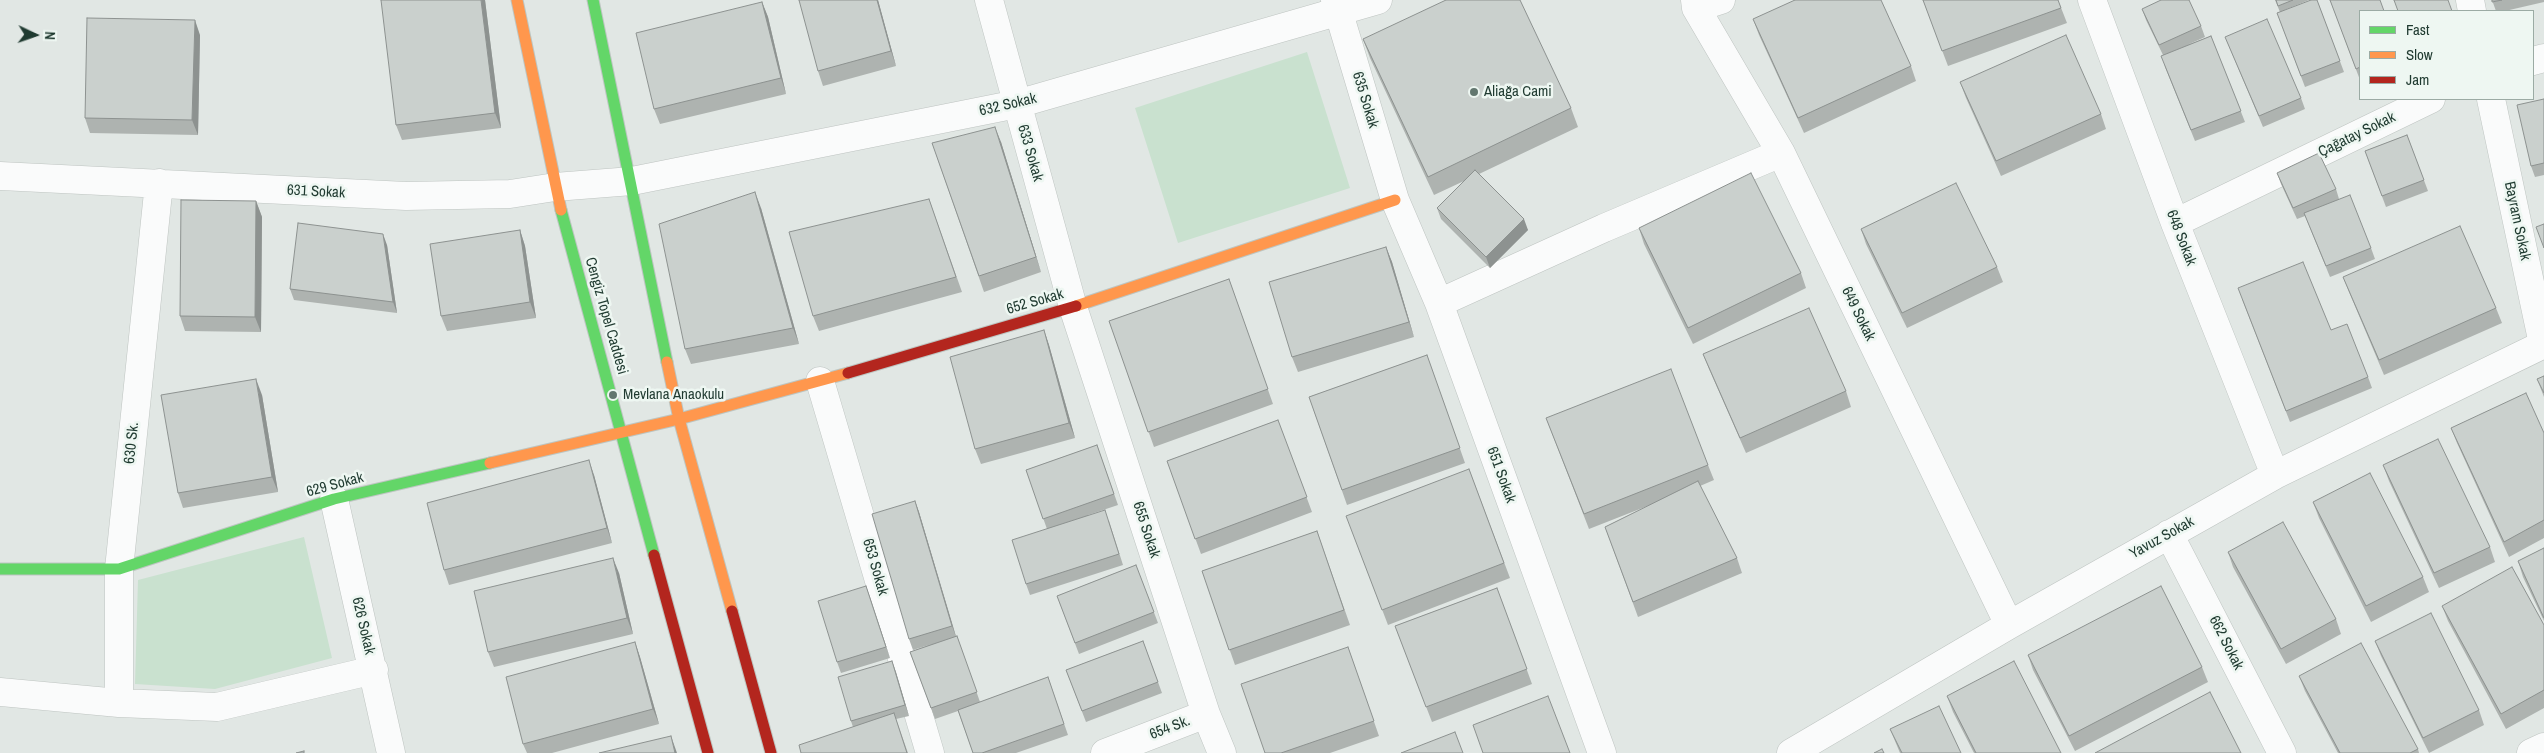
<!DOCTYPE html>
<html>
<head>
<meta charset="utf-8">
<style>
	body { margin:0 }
	#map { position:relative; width:2544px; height:753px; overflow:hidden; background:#e1e7e4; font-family:"Archivo Narrow",sans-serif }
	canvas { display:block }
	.legend { position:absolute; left:2359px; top:10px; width:175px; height:90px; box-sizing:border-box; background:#eef7f2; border:1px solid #9baba4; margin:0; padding:6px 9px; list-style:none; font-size:15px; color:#1f3a30 }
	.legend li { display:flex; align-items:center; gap:10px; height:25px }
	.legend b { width:25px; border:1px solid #9baba4 }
	.north { position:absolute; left:10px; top:10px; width:50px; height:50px; -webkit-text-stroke:4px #eef7f2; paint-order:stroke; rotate:93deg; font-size:14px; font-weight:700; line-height:20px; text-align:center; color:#1f3a30 }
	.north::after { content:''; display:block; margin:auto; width:18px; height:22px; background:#1f3a30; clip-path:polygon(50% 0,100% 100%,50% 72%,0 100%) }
</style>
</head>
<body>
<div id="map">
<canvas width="2544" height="753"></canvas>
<ul class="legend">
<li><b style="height:6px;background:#63d668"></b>Fast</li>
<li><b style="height:6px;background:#ff974d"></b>Slow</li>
<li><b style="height:6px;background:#b3261e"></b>Jam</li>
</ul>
<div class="north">N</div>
</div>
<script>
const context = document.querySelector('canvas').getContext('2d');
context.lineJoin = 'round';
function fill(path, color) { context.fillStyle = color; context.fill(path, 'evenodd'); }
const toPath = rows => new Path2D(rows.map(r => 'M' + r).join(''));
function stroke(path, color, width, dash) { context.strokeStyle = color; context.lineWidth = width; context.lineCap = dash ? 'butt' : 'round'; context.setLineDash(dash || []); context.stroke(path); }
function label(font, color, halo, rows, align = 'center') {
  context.font = font + ' "Archivo Narrow",sans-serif'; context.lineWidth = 5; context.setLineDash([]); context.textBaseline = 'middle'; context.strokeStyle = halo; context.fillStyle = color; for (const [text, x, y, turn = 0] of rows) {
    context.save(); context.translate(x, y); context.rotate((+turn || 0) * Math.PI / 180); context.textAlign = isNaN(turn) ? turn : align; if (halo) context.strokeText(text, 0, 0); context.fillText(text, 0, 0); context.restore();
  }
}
fill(toPath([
	[1307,52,1350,188,1178,243,1135,108],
	[304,537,332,658,215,689,135,684,138,580]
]), '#c9e1cf');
const street = toPath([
	[989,0,1073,307,1206,714,1222,753],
	[1335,0,1395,200,1439,303,1602,753],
	[1695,0,1696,8,1781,153,2009,625],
	[2092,0,2175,223,2275,475],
	[2470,0,2472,11],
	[1696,8,1721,0],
	[2533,61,2544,58],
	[2491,99,2543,344],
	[0,176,406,196,510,194,555,187,632,181,1017,104,1378,0],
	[2175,223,2431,99],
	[1439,303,1604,228,1781,153],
	[820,381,930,753],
	[334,499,391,753],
	[2169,534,2282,753],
	[0,692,119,703,217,707,374,670],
	[119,703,119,569,159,183],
	[1105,753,1206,714],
	[1791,753,2009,625,2275,475,2544,344],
	[2531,753,2544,747]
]);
const fast = toPath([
	[593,0,667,362],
	[561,210,654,555],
	[0,569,119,569,334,499,490,463]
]);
const slow = toPath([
	[517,0,561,210],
	[1076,306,1395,200],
	[667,362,679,419,732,611],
	[490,463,679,419,848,373]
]);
const jam = toPath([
	[848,373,1076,306],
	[654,555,708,753],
	[732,611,771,753]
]);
stroke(street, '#bec4c1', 29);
stroke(fast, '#bdc5c1', 13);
stroke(slow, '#bdc5c1', 13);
stroke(jam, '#bdc5c1', 13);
stroke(street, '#fafbfb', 28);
stroke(fast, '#63d668', 11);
stroke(slow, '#ff974d', 11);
stroke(jam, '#b3261e', 11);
fill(toPath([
	[485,0,501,128,402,140,396,125],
	[878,0,896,66,823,86,818,71],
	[1923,0,2058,0,2067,23,1948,66],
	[2275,0,2309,0,2282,11,2317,0,2344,72,2305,87,2277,13,2280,12],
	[2330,0,2360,11,2360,80],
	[2492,0,2544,0,2544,2,2505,11,2496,11],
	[762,2,768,17,786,94,660,124,654,109],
	[2142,9,2201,26,2205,37,2187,45,2211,36,2245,122,2195,141,2165,67,2163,55,2146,20],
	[1753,19,1911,66,1916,81,1804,133,1759,35],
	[200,35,198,135,90,133,85,118],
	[2225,37,2301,98,2305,109,2263,127],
	[1363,39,1571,108,1578,127,1479,174,1528,230,1490,268,1441,219,1437,208,1464,181,1434,195,1370,58],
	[1960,82,2101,114,2106,129,2001,176,1966,98],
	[2544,99,2544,175,2535,177,2531,166],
	[2407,135,2428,191,2386,207,2365,151],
	[1001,142,1041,272,984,292,932,143],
	[2277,173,2336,189,2339,199,2371,248,2375,259,2330,277,2305,216,2297,219,2281,184],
	[929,199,962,292,819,331,813,316],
	[256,201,262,217,261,332,185,331,180,316],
	[761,208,799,344,691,364,685,349],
	[1639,228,1801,273,1806,288,1693,344,1644,244],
	[1861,229,1997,267,2003,282,1907,328,1866,244],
	[520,230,525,246,536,318,447,331,441,316],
	[387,245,397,313,294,300,290,289],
	[1386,247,1392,262,1414,337,1298,372,1292,357],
	[2343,277,2496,308,2502,323,2384,375,2349,292],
	[1229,279,1273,404,1154,447,1109,321],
	[2242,299,2331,330,2368,377,2372,388,2290,422],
	[1044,330,1049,345,1075,438,981,464,975,449],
	[1703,354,1846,391,1851,407,1746,453,1709,369],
	[1427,355,1465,463,1347,505,1309,397],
	[2544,376,2544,397,2537,379],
	[262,395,278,492,183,508,178,493],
	[1546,418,1708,465,1714,480,1700,486,1737,558,1742,573,1638,617,1605,527,1650,505,1589,529],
	[1278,420,1312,512,1201,554,1167,461],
	[2451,428,2544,433,2544,538,2509,557,2457,443],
	[1097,445,1118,505,1088,515,1109,521,1123,565,1030,595,1026,584,1047,529,1026,470],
	[2383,465,2490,547,2495,562,2439,588,2389,481],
	[1469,469,1510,578,1388,625,1352,531],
	[594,475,612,543,449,585,444,570],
	[915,501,919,512,956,636,957,636,980,702,1048,677,1068,735,1016,753,973,753,958,711,935,719,910,652,932,644,913,650,909,639],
	[2313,502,2423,577,2429,592,2371,622,2319,518],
	[1317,531,1350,625,1235,665,1202,571],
	[2544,548,2544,621,2523,577,2518,561],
	[2228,552,2336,619,2341,634,2286,664,2233,567],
	[1136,565,1158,623,1079,654,1057,596],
	[619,573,633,634,494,667,488,652],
	[866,586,890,658,841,673,837,662],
	[1497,588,1532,684,1432,722,1395,626],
	[2442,606,2544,625,2544,708,2506,729,2448,621],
	[1143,641,1162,693,1086,722,1066,670],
	[2375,641,2479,710,2484,725,2429,753,2381,656],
	[635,642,640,657,659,724,552,753,527,753,523,744],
	[1348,647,1379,736,1330,753,1265,753],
	[2028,655,2202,667,2208,682,2075,751,2033,670],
	[892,661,909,716,896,719,908,753,801,753,853,727,851,721],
	[2299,676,2418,749,2419,753,2338,753,2305,691],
	[1947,696,2061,753,1974,753,1953,712],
	[1890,729,1961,753,1900,753]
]), '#aeb3b0');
fill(toPath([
	[481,0,485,0,501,128,495,113],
	[877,0,878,0,896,66,891,51],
	[762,2,768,17,786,94,781,78],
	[195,20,200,35,198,135,192,120],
	[995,127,1001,142,1041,272,1036,257],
	[755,192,761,208,799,344,793,328],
	[256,201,262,217,261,332,255,317],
	[1524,219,1528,230,1490,268,1486,257],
	[520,230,525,246,536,318,530,302],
	[383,234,387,245,397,313,393,302],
	[1386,247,1392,262,1414,337,1409,322],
	[1044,330,1049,345,1075,438,1069,423],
	[256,379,262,395,278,492,272,477],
	[589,460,594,475,612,543,607,528],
	[915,501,919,512,956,637,952,626],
	[613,558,619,573,633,634,627,618],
	[866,586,870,597,890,658,886,647],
	[635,642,640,657,659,724,653,709],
	[892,661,896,672,909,716,905,705],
	[671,736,677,753,675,753]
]), '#8d9290');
const building = toPath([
	[381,0,481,0,495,113,396,125,381,0],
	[799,0,877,0,891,51,818,71,799,0],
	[1446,0,1520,0,1571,108,1428,177,1363,39,1446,0],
	[1795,0,1881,0,1911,66,1798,118,1753,19,1795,0],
	[1923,0,2058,0,2061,8,1942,51,1923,0],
	[2161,0,2189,0,2201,26,2159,45,2142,9,2161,0],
	[2276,0,2293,0,2278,6,2276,0],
	[2311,0,2317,0,2340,61,2301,76,2277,13,2311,0],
	[2330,0,2380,0,2384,11,2360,11,2360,67,2356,69,2330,0],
	[2394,0,2448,0,2452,11,2398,11,2394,0],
	[2492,0,2502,0,2492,2,2492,0],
	[762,2,781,78,654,109,636,33,762,2],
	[87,18,195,20,192,120,85,118,87,18],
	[2267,19,2301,98,2259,116,2225,37,2267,19],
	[2066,35,2101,114,1996,161,1960,82,2066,35],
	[2211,36,2241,111,2191,130,2161,56,2211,36],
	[2544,99,2544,163,2531,166,2517,105,2544,99],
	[995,127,1036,257,979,276,932,143,995,127],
	[2407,135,2424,180,2382,196,2365,151,2407,135],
	[2319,153,2336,189,2293,208,2277,173,2319,153],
	[1475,170,1524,219,1486,257,1437,208,1475,170],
	[1751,173,1801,273,1688,328,1639,228,1751,173],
	[1956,183,1997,267,1902,313,1861,229,1956,183],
	[755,192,793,328,685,349,659,224,755,192],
	[2350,195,2371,248,2326,266,2304,213,2350,195],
	[929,199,956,277,813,316,789,232,929,199],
	[181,200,256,201,255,317,180,316,181,200],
	[298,223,383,234,393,302,290,289,298,223],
	[2544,224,2544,248,2536,227,2544,224],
	[2460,226,2496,308,2379,360,2343,277,2460,226],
	[520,230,530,302,441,316,430,244,520,230],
	[1386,247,1409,322,1292,357,1269,282,1386,247],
	[2303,262,2331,330,2347,324,2368,377,2286,411,2238,288,2303,262],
	[1229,279,1268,389,1148,432,1109,321,1229,279],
	[1809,308,1846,391,1740,438,1703,354,1809,308],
	[1044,330,1069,423,975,449,950,357,1044,330],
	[1427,355,1460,448,1342,490,1309,397,1427,355],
	[1671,369,1708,465,1584,514,1546,418,1671,369],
	[2544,376,2544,393,2537,379,2544,376],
	[256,379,272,477,178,493,161,395,256,379],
	[2526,393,2544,433,2544,520,2504,542,2451,428,2526,393],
	[1278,420,1307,497,1195,539,1167,461,1278,420],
	[2438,439,2490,547,2434,573,2383,465,2438,439],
	[1097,445,1114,494,1043,519,1026,470,1097,445],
	[589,460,607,528,444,570,427,503,589,460],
	[1469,469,1504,563,1382,610,1346,516,1469,469],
	[2370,473,2423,577,2366,606,2313,502,2370,473],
	[1698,481,1737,558,1633,602,1605,527,1698,481],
	[915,501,952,626,909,639,872,514,915,501],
	[1105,510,1119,554,1026,584,1012,540,1105,510],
	[2283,522,2336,619,2281,649,2228,552,2283,522],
	[1317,531,1344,610,1229,650,1202,571,1317,531],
	[2544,548,2544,618,2518,561,2544,548],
	[613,558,627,618,488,652,474,591,613,558],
	[1136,565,1154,612,1075,643,1057,596,1136,565],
	[2512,567,2544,625,2544,690,2501,714,2442,606,2512,567],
	[866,586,886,647,837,662,818,601,866,586],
	[2161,586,2202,667,2069,736,2028,655,2161,586],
	[1497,588,1527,669,1426,707,1395,626,1497,588],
	[2431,613,2479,710,2423,738,2375,641,2431,613],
	[957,636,977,692,931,708,910,652,957,636],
	[1143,641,1158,682,1082,711,1066,670,1143,641],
	[635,642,653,709,523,744,506,677,635,642],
	[2361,643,2418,749,2410,753,2340,753,2299,676,2361,643],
	[1348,647,1374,721,1281,753,1265,753,1241,684,1348,647],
	[892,661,905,705,851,721,838,677,892,661],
	[2014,661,2061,753,1976,753,1947,696,2014,661],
	[1048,677,1064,724,982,753,973,753,958,710,1048,677],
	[2210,692,2241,753,2095,753,2210,692],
	[1548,696,1570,753,1483,753,1473,725,1548,696],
	[1939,706,1961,753,1902,753,1890,729,1939,706],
	[894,713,907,753,801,753,799,745,894,713],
	[1455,732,1463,753,1401,753,1455,732],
	[671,736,675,753,599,753,671,736],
	[1882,749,1884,753,1874,753,1882,749],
	[304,751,304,753,296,753,304,751]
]);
fill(building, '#cad0cd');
stroke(building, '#8d9290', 1);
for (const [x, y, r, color] of [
	[1474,92,5,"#63776f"],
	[613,395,5,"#63776f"]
]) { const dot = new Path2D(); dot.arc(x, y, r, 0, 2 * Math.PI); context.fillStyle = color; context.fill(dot); stroke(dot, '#eef7f2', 2); }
label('15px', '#1f3a30', '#eef7f2', [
	["Aliağa Cami",1484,92],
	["Mevlana Anaokulu",623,395]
], 'left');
label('15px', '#1f3a30', '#eef7f2', [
	["635 Sokak",1365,100,73],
	["632 Sokak",1008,105,-13],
	["Çağatay Sokak",2357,135,-26],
	["633 Sokak",1030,153,74],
	["631 Sokak",316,192,3],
	["Bayram Sokak",2517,221,78],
	["648 Sokak",2181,238,69],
	["652 Sokak",1035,302,-16],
	["649 Sokak",1858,314,64],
	["Cengiz Topel Caddesi",606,316,74],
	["630 Sk.",132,443,-84],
	["651 Sokak",1501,475,70],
	["629 Sokak",335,485,-15],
	["655 Sokak",1146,530,72],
	["Yavuz Sokak",2162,538,-29],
	["653 Sokak",875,567,74],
	["626 Sokak",363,626,77],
	["662 Sokak",2226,643,63],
	["654 Sk.",1170,728,-21]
]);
</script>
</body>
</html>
